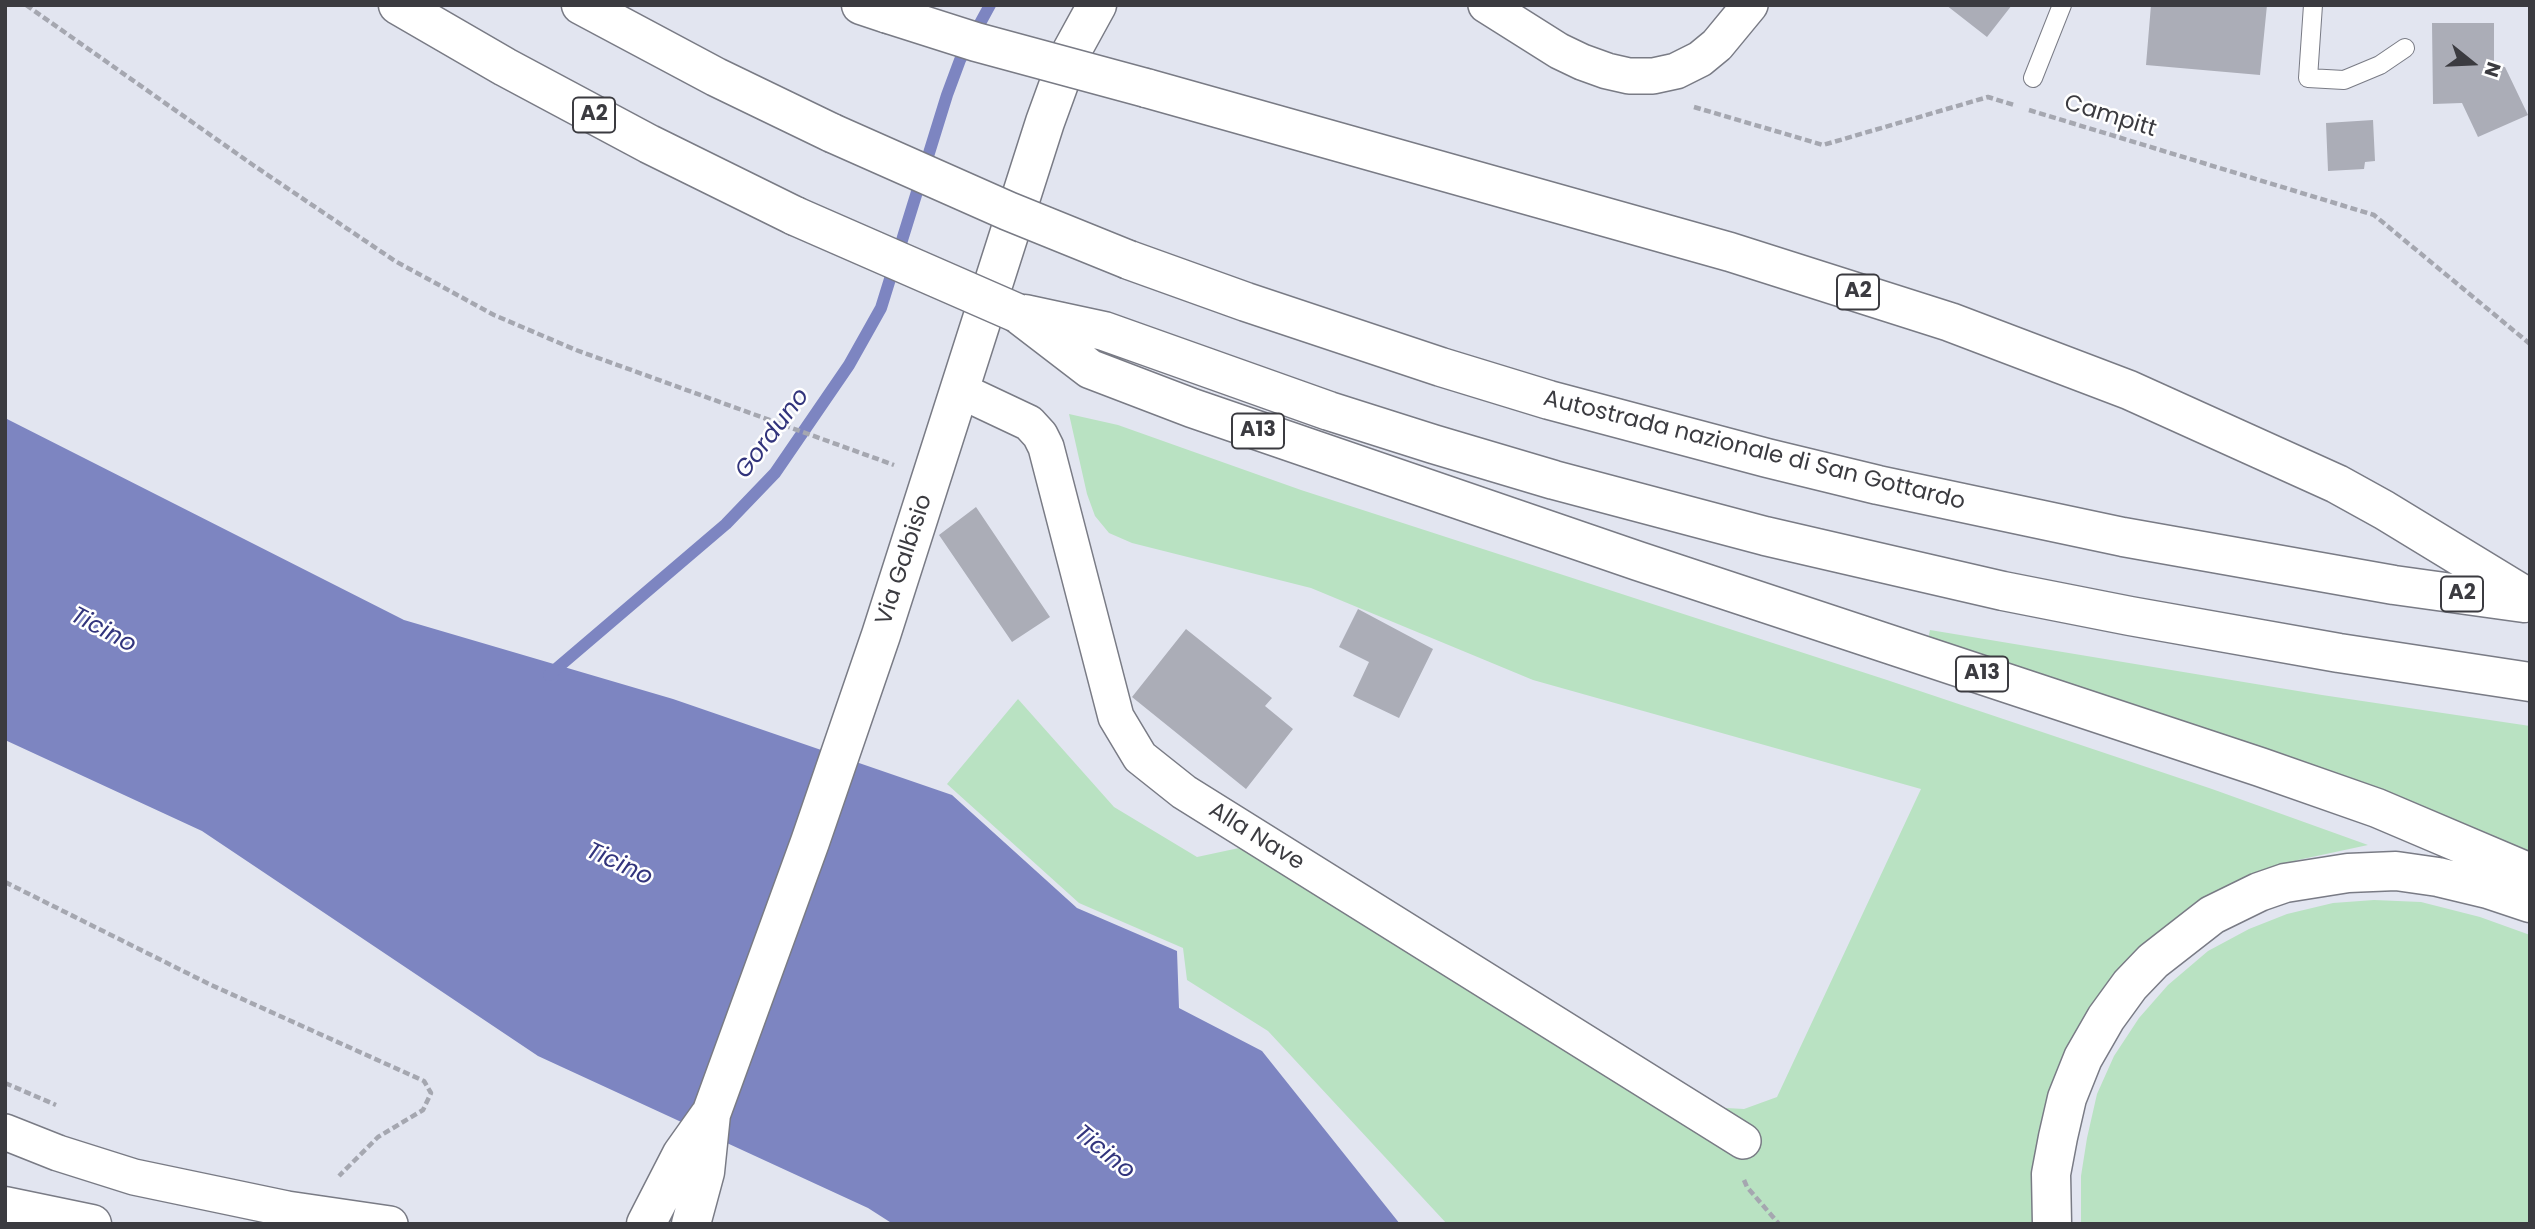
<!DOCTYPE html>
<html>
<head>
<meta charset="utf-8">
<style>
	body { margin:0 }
	#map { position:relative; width:2535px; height:1229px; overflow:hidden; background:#e2e5f0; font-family:Poppins,sans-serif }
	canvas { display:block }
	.frame { position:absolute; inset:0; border:7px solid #3b3b40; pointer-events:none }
	.north { position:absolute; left:2437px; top:28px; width:70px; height:70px; -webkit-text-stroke:5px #fff; paint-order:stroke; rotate:108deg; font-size:19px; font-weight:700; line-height:28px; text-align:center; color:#3b3b40 }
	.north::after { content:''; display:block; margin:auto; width:24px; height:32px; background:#3b3b40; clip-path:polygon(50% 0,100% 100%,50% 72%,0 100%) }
</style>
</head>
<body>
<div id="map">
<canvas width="2535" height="1229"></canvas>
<div class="frame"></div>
<div class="north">N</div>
</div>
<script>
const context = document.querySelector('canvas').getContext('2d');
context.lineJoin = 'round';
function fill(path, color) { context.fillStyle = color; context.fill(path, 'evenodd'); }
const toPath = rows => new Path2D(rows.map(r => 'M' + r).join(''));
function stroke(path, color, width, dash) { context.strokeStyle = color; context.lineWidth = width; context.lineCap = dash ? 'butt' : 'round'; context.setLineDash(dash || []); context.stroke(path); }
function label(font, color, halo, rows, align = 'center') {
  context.font = font + ' Poppins,sans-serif'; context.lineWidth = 5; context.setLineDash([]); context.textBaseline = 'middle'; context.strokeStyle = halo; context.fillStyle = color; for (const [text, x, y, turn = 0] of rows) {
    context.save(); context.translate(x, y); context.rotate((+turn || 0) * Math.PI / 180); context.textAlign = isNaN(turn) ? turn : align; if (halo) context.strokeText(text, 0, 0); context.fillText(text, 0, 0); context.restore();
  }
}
fill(toPath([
	[1069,414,1118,425,1301,490,1887,680,2212,789,2368,845,2298,860,2225,888,2156,935,2035,1158,2032,1207,2034,1224,1447,1224,1268,1031,1187,980,1183,948,1079,903,947,784,1018,699,1114,807,1197,857,1239,848,1674,1105,1744,1109,1777,1097,1921,789,1533,680,1311,588,1132,543,1109,533,1095,516,1087,494],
	[1930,630,2322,695,2530,726,2530,854,1928,640],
	[2374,900,2421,902,2480,917,2530,935,2530,1224,2081,1224,2081,1176,2087,1138,2097,1094,2114,1056,2139,1018,2168,985,2208,951,2249,929,2287,914,2333,903]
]), '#b9e2c2');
fill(toPath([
	[5,418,404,620,673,699,952,795,1077,908,1177,951,1179,1008,1262,1051,1400,1224,893,1224,868,1208,538,1056,202,831,5,740]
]), '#7d85c1');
stroke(toPath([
	[549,675,726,524,775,473,849,365,881,308,947,95,960,60,990,5]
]), '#7d85c1', 12);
fill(toPath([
	[1946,5,2012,5,1987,37],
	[2151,5,2267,5,2260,75,2146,65],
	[2432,23,2494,23,2494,66,2505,67,2528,115,2478,137,2462,103,2433,104],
	[2373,120,2375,161,2365,162,2364,169,2328,171,2326,123],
	[976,507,1050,617,1012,642,939,535],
	[1358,609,1433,649,1399,718,1353,696,1369,662,1339,647],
	[1186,629,1272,698,1265,706,1293,729,1246,789,1132,697]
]), '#abadb7');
const service = toPath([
	[2313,5,2308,78,2344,80,2380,65,2405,48],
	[2033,78,2062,5]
]);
const minor = toPath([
	[1486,5,1559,51,1582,62,1607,71,1629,76,1653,76,1676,71,1700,59,1717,45,1750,5],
	[959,390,1029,423,1040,435,1046,447,1116,717,1140,757,1184,792,1743,1141],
	[5,1132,58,1153,134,1177,287,1209,390,1224]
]);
const secondary = toPath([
	[646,1224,682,1154,709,1116],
	[691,1224,705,1172,711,1114,810,842,881,635,1045,122,1069,56,1097,5]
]);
const primary = toPath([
	[5,1206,92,1224]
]);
const motorway = toPath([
	[398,5,505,67,649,144,795,216],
	[581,5,716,77,832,133],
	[861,5,888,14],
	[1146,88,1730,252,1950,322,2129,390,2337,484,2384,510,2530,599],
	[1129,260,1246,302,1441,367,1549,400,1767,458,1878,485,2123,537,2394,585,2524,603],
	[1017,313,1090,369,1192,408,1638,561,2260,767,2377,808,2530,873],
	[1025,314,1104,331,1329,411,1433,444,1554,480,1765,536,2003,591,2130,616,2339,653,2530,682],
	[2052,1224,2051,1174,2058,1137,2067,1098,2083,1058,2106,1018,2130,985,2153,961,2212,915,2259,892,2285,883,2348,873,2396,871,2438,877,2488,889,2530,903]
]);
stroke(service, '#797b85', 20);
stroke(minor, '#797b85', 38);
stroke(secondary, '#797b85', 41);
stroke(primary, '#797b85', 41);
stroke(motorway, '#797b85', 41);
stroke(toPath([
	[26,5,253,165,395,261,494,315,576,350,894,465],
	[1694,107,1823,145,1988,97,2014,105],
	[2029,110,2374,215,2530,344],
	[5,882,209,984,424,1081,431,1093,423,1110,378,1137,339,1176],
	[5,1083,56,1105],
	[1744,1180,1747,1187,1779,1224]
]), '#a5a7b0', 4.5, [7, 3.5]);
stroke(service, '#fff', 18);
stroke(minor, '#fff', 35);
stroke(secondary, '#fff', 38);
stroke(primary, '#fff', 38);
stroke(motorway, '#fff', 38);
const motorwayBridge = toPath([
	[888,14,976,42,1146,88],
	[832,133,1008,211,1129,260],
	[795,216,1017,313]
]);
stroke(motorwayBridge, '#797b85', 41, []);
stroke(motorwayBridge, '#fff', 38);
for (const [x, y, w] of [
	[594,115,42],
	[1858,292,42],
	[1258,431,52],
	[2462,594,42],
	[1982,674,52]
]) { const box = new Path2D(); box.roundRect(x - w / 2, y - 17.5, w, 35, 5); context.fillStyle = '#fff'; context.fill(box); stroke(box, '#3b3b40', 2); }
label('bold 21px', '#3b3b40', null, [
	["A2",594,115],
	["A2",1858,292],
	["A13",1258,431],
	["A2",2462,594],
	["A13",1982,674]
]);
label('23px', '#3b3b40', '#fff', [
	["Campitt",2110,117,17],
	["Autostrada nazionale di San Gottardo",1754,451,14],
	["Via Galbisio",905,560,-72],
	["Alla Nave",1256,837,32]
]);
label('italic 24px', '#32347c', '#fff', [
	["Gorduno",773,434,-53],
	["Ticino",103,631,28],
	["Ticino",619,865,25],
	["Ticino",1104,1153,39]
]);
</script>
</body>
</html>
